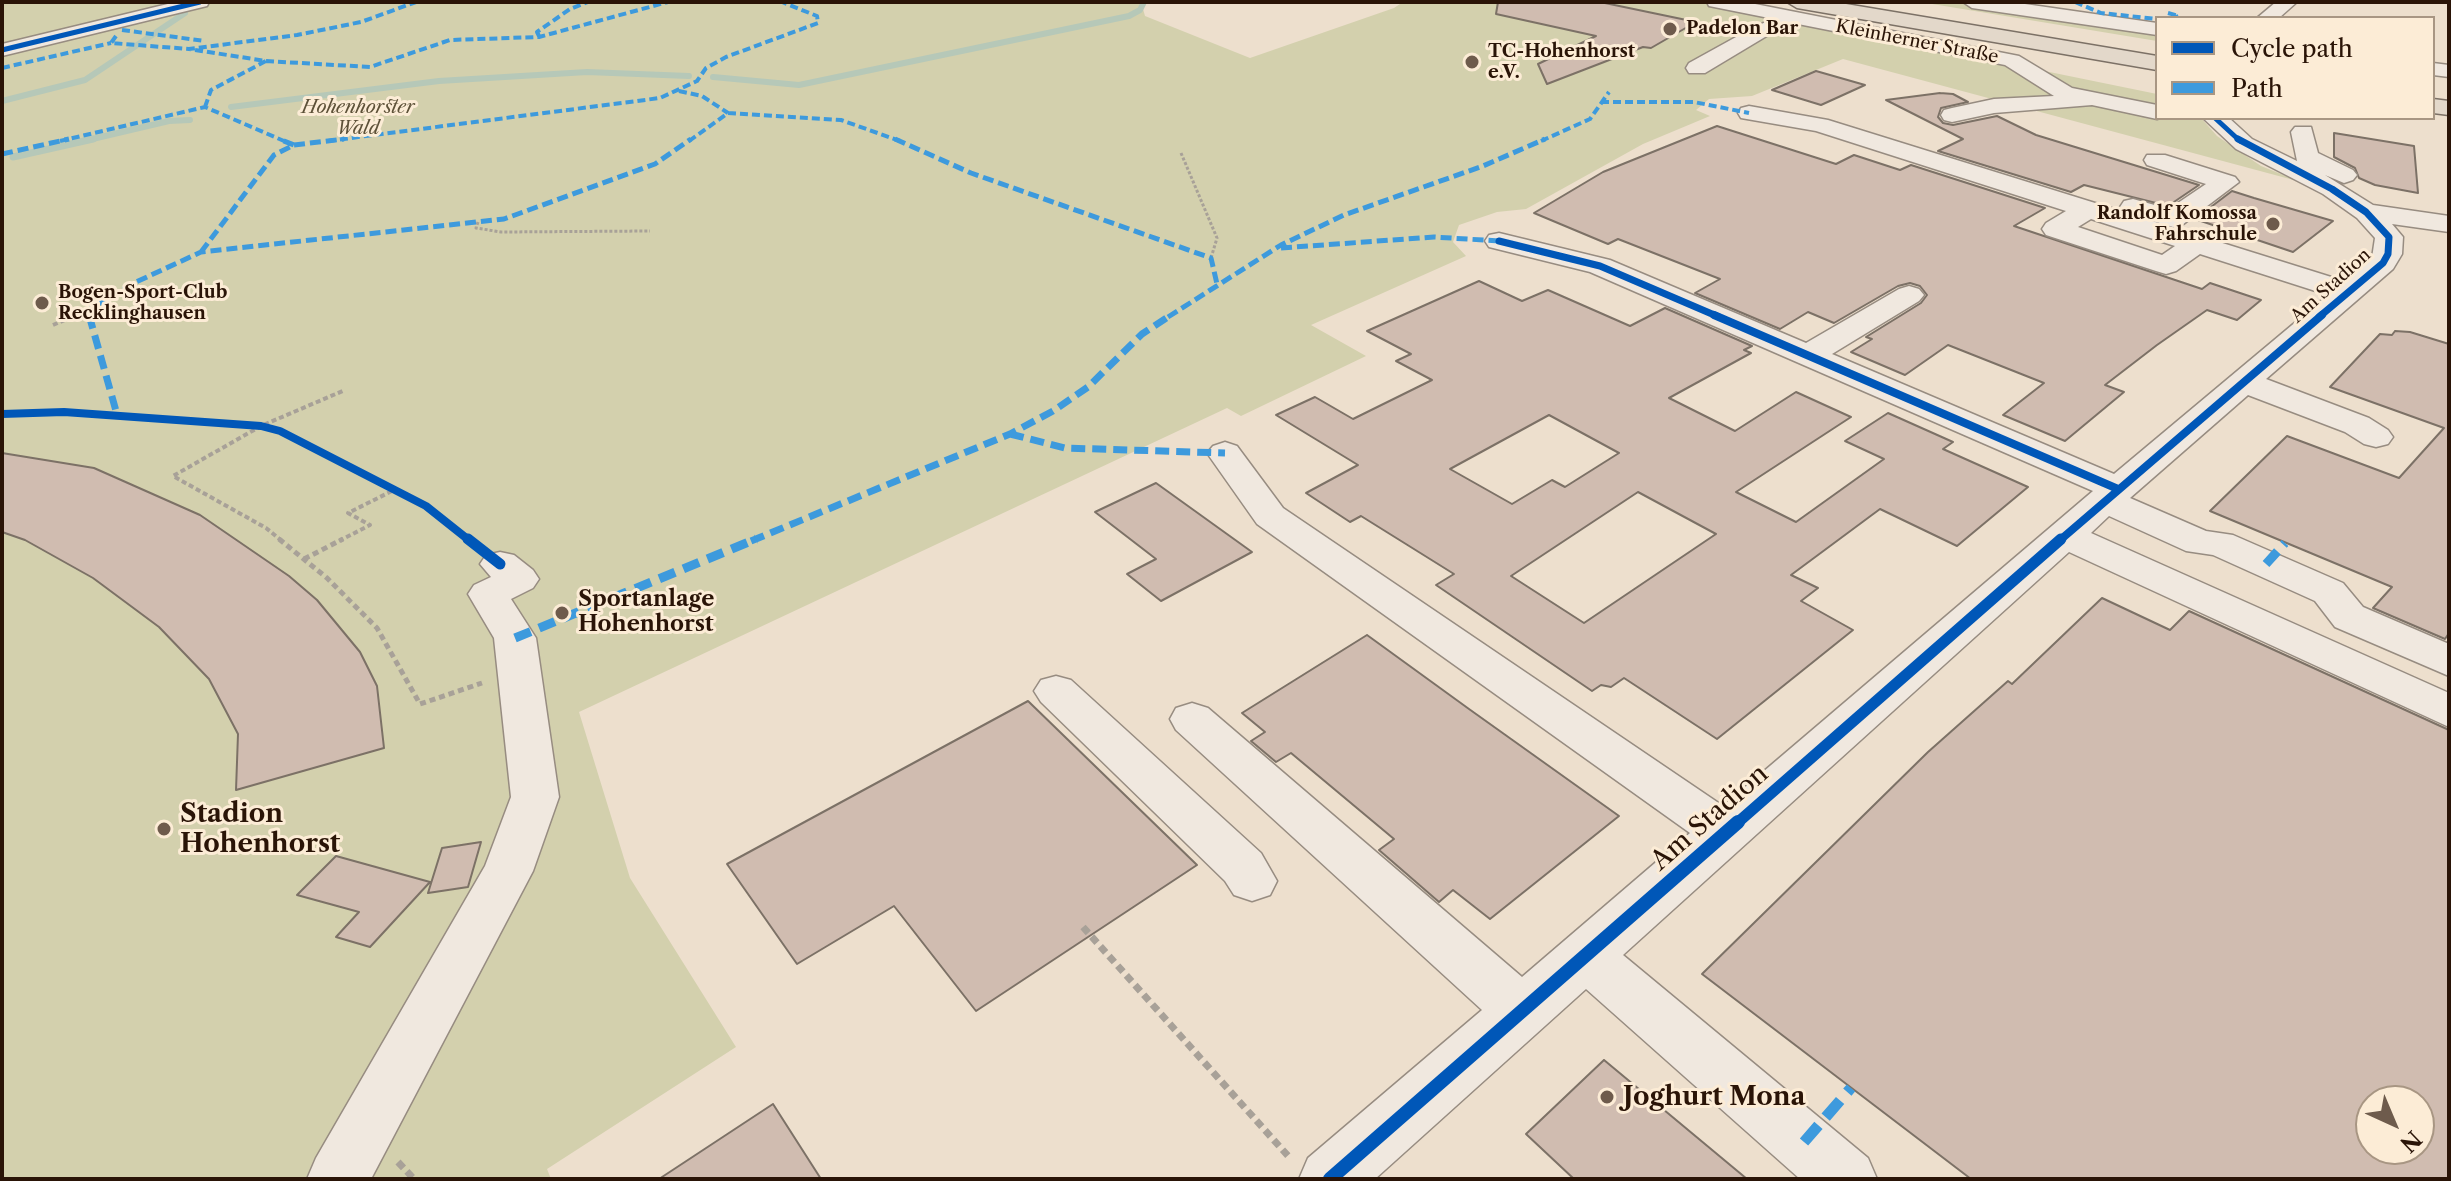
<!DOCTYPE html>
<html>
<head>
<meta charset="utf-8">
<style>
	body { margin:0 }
	#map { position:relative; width:2451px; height:1181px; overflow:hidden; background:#eddfcd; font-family:"Libre Caslon Text",serif }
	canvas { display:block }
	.frame { position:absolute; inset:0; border:4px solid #2a1407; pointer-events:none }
	.legend { position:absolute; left:2155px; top:16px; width:280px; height:104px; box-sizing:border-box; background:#fcecd6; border:2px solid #a89683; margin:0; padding:10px 14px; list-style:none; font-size:24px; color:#2a1407 }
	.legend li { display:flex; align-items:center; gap:16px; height:40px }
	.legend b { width:40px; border:2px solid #a89683 }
	.north { position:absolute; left:2355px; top:1085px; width:80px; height:80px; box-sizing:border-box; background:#fcecd6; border:2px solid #a89683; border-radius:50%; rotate:136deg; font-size:22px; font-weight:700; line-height:32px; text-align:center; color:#2a1407 }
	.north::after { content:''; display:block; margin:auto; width:28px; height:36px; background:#6e5b4c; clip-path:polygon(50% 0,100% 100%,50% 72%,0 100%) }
</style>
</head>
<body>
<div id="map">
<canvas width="2451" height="1181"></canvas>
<div class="frame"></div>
<ul class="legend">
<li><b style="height:10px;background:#0057b8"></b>Cycle path</li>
<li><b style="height:10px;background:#3d9add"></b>Path</li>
</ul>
<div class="north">N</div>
</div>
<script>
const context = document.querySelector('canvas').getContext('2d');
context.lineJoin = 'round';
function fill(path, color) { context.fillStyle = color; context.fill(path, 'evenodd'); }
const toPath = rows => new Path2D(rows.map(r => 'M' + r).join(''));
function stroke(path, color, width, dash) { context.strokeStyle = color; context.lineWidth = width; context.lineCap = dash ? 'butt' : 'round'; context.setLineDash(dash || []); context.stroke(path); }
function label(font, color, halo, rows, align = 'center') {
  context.font = font + ' "Libre Caslon Text",serif'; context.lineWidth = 6; context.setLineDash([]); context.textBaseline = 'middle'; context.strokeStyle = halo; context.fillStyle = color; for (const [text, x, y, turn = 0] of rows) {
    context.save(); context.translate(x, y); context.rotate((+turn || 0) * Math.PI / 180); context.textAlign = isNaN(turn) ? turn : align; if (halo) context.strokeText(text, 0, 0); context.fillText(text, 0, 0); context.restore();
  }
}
fill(toPath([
	[2,2,1141,2,1145,16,1250,58,1394,8,1403,2,1707,2,2157,94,2157,118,2201,118,2217,136,2261,166,2301,182,1843,59,1752,96,1709,99,1696,110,1710,116,1643,144,1526,209,1497,212,1459,225,1453,242,1466,256,1311,325,1366,356,1241,416,1227,408,579,712,630,878,736,1047,547,1169,551,1179,2,1179],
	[1920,2,1980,2,2157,27,2157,41]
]), '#d3d0ad');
stroke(toPath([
	[713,77,799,85,1129,16,1140,10,1144,2],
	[2,101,85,80,185,13],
	[231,107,439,81,587,72,689,76],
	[84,141,169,121,190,120]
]), '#b6c8b8', 6);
stroke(toPath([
	[13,157,93,139]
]), '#b6c8b8', 7);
const building = toPath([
	[1498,2,1600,2,1696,22,1651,48,1643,47,1547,84,1538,64,1596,36,1496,14,1498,2],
	[1816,71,1865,85,1821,105,1772,90,1816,71],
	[1940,93,1953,94,1968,102,1941,108,1938,117,1943,123,1953,125,1997,116,2036,135,2199,185,2168,206,2084,185,2071,192,1938,151,1963,139,1886,100,1940,93],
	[1717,126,1836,164,1854,155,1900,170,1911,165,2045,208,2014,226,2202,289,2210,283,2261,300,2237,320,2207,310,2157,345,2105,385,2124,392,2065,441,2003,415,2044,383,1948,345,1905,375,1851,352,1872,339,1866,337,1921,303,1927,295,1920,286,1910,283,1898,286,1834,323,1808,312,1780,329,1695,293,1720,279,1618,239,1608,244,1534,213,1603,172,1717,126],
	[2334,133,2414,146,2418,193,2375,185,2359,178,2355,168,2334,157,2334,133],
	[2232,191,2254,198,2333,221,2293,252,2195,219,2232,191],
	[1479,281,1522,301,1548,290,1630,326,1665,308,1752,346,1744,350,1751,353,1669,398,1735,431,1796,392,1851,417,1736,492,1796,522,1884,459,1845,441,1888,413,1953,442,1943,449,2028,487,1957,546,1880,509,1791,575,1818,588,1801,601,1853,630,1717,739,1624,678,1611,687,1601,685,1592,691,1436,585,1454,574,1361,516,1350,522,1306,493,1358,465,1276,415,1315,397,1353,419,1432,380,1396,361,1411,354,1367,331,1479,281],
	[1549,415,1619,453,1565,487,1552,480,1512,504,1450,469,1549,415],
	[1638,492,1716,534,1584,623,1511,576,1638,492],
	[2395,331,2410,332,2449,344,2449,633,2445,639,2373,608,2392,587,2210,511,2287,436,2399,478,2444,428,2330,387,2380,334,2392,335,2395,331],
	[2,453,94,468,200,515,289,576,317,600,360,652,377,686,384,748,236,790,238,734,209,679,159,627,93,578,25,540,2,532,2,453],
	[1156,483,1252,552,1161,601,1127,574,1156,559,1095,512,1156,483],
	[2102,598,2170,630,2189,611,2449,730,2449,1179,1971,1179,1702,974,1928,752,2008,681,2012,684,2102,598],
	[2371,1101,2419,1101,2419,1149,2371,1149,2371,1101],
	[1367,635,1469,709,1619,816,1490,919,1453,890,1439,902,1379,850,1394,839,1291,753,1276,762,1251,741,1265,732,1242,713,1367,635],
	[1028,701,1197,865,976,1011,894,906,797,964,727,864,1028,701],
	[481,842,468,887,428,893,442,848,481,842],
	[336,856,430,882,370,947,336,937,359,912,297,895,336,856],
	[1604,1060,1747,1179,1574,1179,1526,1134,1604,1060],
	[773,1104,821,1179,659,1179,773,1104]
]);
fill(building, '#d0bcb0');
stroke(building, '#7c7166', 2);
const minor = toPath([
	[176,2,209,2,207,6,2,56,2,44,176,2],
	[1707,2,1745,2,2019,56,2072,88,2157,105,2157,118,2160,118,2157,119,2092,105,1994,113,1952,122,1944,120,1941,115,1944,110,1952,108,1994,99,2054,96,2005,65,1798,24,1770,34,1705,73,1689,73,1686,68,1689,63,1756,26,1774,19,1709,6,1707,2],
	[1963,2,2011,2,2157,23,2157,35,1972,8,1963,2],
	[2276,2,2297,2,2279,18,2257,18,2276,2],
	[2433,63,2449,65,2449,77,2433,75,2433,63],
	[1749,106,1828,120,2124,212,2120,207,2124,201,2133,199,2169,209,2206,184,2147,165,2144,160,2147,155,2165,155,2235,177,2239,182,2182,225,2173,227,2136,216,2344,281,2372,258,2375,238,2357,218,2323,194,2236,149,2203,118,2229,118,2252,139,2297,161,2291,132,2295,127,2311,127,2318,153,2353,170,2357,175,2353,180,2344,183,2325,175,2373,205,2449,216,2449,232,2392,224,2403,237,2402,254,2393,269,2266,379,2369,418,2388,430,2393,437,2388,444,2376,447,2364,444,2345,432,2248,395,2130,498,2206,531,2233,535,2343,583,2363,607,2449,644,2449,676,2335,627,2315,601,2213,555,2186,551,2109,516,2091,533,2449,693,2449,727,2069,552,1623,955,1868,1158,1877,1179,1800,1179,1586,989,1375,1179,1299,1179,1308,1158,1482,1010,1176,730,1170,719,1176,708,1192,703,1208,708,1522,977,1690,833,1257,524,1207,453,1213,446,1225,442,1237,446,1283,508,1723,806,2093,491,1590,272,1489,247,1485,241,1489,235,1499,233,1610,260,1806,343,1899,289,1909,286,1919,289,1924,295,1919,301,1832,354,2114,474,2328,295,2200,254,2176,271,2166,274,2156,271,2046,235,2042,229,2046,223,2066,211,1816,131,1741,118,1738,113,1741,108,1749,106],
	[2091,219,2175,246,2162,255,2078,227,2091,219],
	[500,552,514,555,533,570,539,579,533,588,511,599,536,638,559,797,533,871,371,1179,307,1179,316,1158,485,866,511,797,494,638,468,594,474,585,491,577,480,564,486,555,500,552],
	[1056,676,1071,680,1261,853,1277,881,1270,895,1252,901,1234,895,1225,881,1041,702,1034,691,1041,680,1056,676]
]);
const highway = toPath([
	[1787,2,1834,2,2157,56,2157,70,1797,8,1787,2],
	[2433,99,2449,101,2449,115,2433,113,2433,99]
]);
stroke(minor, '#978c81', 3);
stroke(highway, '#7c7166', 3);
stroke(toPath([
	[1181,153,1217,238,1211,258],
	[478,222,476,228,501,232,650,231],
	[71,317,88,310]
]), '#a8a198', 3, [3, 2]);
stroke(toPath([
	[53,325,76,315],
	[282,541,266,528,173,476,261,426,345,390],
	[339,541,370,525,348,513,394,490]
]), '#a8a198', 4, [5, 3]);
stroke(toPath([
	[279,539,327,578,377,628,420,704,482,683],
	[304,559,343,539]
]), '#a8a198', 5, [6, 4]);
stroke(toPath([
	[1083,927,1289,1157],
	[398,1162,414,1179]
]), '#a8a198', 7, [8, 5]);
fill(minor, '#f0e8df');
fill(highway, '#e3d8ca');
stroke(toPath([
	[2075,2,2101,13,2157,19],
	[2168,13,2179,16,2173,18],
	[122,30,205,41],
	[116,36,111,43,189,49],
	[539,36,537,32,570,9,588,2],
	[266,61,370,67,450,40,539,37,668,2],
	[2,68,111,43],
	[679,91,702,96,728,113],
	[1601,102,1694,102,1749,113],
	[205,107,211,90,266,61,189,49,297,35,361,22,416,2],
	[60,141,205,107,284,141],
	[328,141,660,98,697,81,706,68,726,57,818,23,817,16,782,2],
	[689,141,728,113,841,120,900,141],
	[1541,141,1590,119,1609,92]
]), '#3d9add', 4, [8, 4]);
stroke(toPath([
	[895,139,971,173,1211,258,1217,284],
	[294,145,344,139],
	[2,154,69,139],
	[1281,248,1434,237,1499,241],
	[201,252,274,155,294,145,279,139],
	[90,317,88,310,136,282,201,252,504,219,655,164,691,139],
	[1168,317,1281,245,1344,215,1483,166,1545,139]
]), '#3d9add', 5, [11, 5]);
stroke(toPath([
	[89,315,118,418],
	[1010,434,1065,448,1225,453],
	[751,541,1010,434,1053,411,1088,387,1142,334,1171,315]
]), '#3d9add', 7, [14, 7]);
stroke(toPath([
	[2266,564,2285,543],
	[515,638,756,539]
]), '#3d9add', 9, [17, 9]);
stroke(toPath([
	[1804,1142,1851,1088]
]), '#3d9add', 11, [22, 11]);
stroke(toPath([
	[2,50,200,2],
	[2215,118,2240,141]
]), '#0057b8', 5);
stroke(toPath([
	[2238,139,2332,189,2366,212,2389,237,2388,254,2383,263,2319,317],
	[1499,241,1600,266,1719,317]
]), '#0057b8', 7);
stroke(toPath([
	[1714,315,2118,489],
	[2,414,64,412,261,426,280,431,426,506,470,541],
	[2059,541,2322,315]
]), '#0057b8', 8);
stroke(toPath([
	[468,539,500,564],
	[1736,824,2061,539]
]), '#0057b8', 11);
stroke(toPath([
	[1330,1179,1738,822]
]), '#0057b8', 14);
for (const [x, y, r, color] of [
	[1670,29,8,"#6e5b4c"],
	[1472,62,8,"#6e5b4c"],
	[2273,224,8,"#6e5b4c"],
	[42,303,8,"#6e5b4c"],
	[562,613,8,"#6e5b4c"],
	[164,829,8,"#6e5b4c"],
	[1607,1097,8,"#6e5b4c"]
]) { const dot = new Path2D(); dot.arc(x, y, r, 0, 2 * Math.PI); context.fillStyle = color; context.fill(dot); stroke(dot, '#fcecd6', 3); }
label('bold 18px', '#2a1407', '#fcecd6', [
	["Padelon Bar",1686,29],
	["TC-Hohenhorst",1488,52],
	["e.V.",1488,73],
	["Randolf Komossa",2257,214,"right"],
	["Fahrschule",2257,235,"right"],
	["Bogen-Sport-Club",58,293],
	["Recklinghausen",58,314]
], 'left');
label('18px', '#2a1407', '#fcecd6', [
	["Kleinherner Straße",1917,42,11],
	["Am Stadion",2331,286,-42]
]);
label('italic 18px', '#5d5138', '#fcecd6', [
	["Hohenhorster",358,108],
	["Wald",358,129]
]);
label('bold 22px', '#2a1407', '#fcecd6', [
	["Sportanlage",578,600],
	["Hohenhorst",578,625]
], 'left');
label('bold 26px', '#2a1407', '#fcecd6', [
	["Stadion",180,814],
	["Hohenhorst",180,844],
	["Joghurt Mona",1623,1097]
], 'left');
label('26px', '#2a1407', '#fcecd6', [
	["Am Stadion",1710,818,-41]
]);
</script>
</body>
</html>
